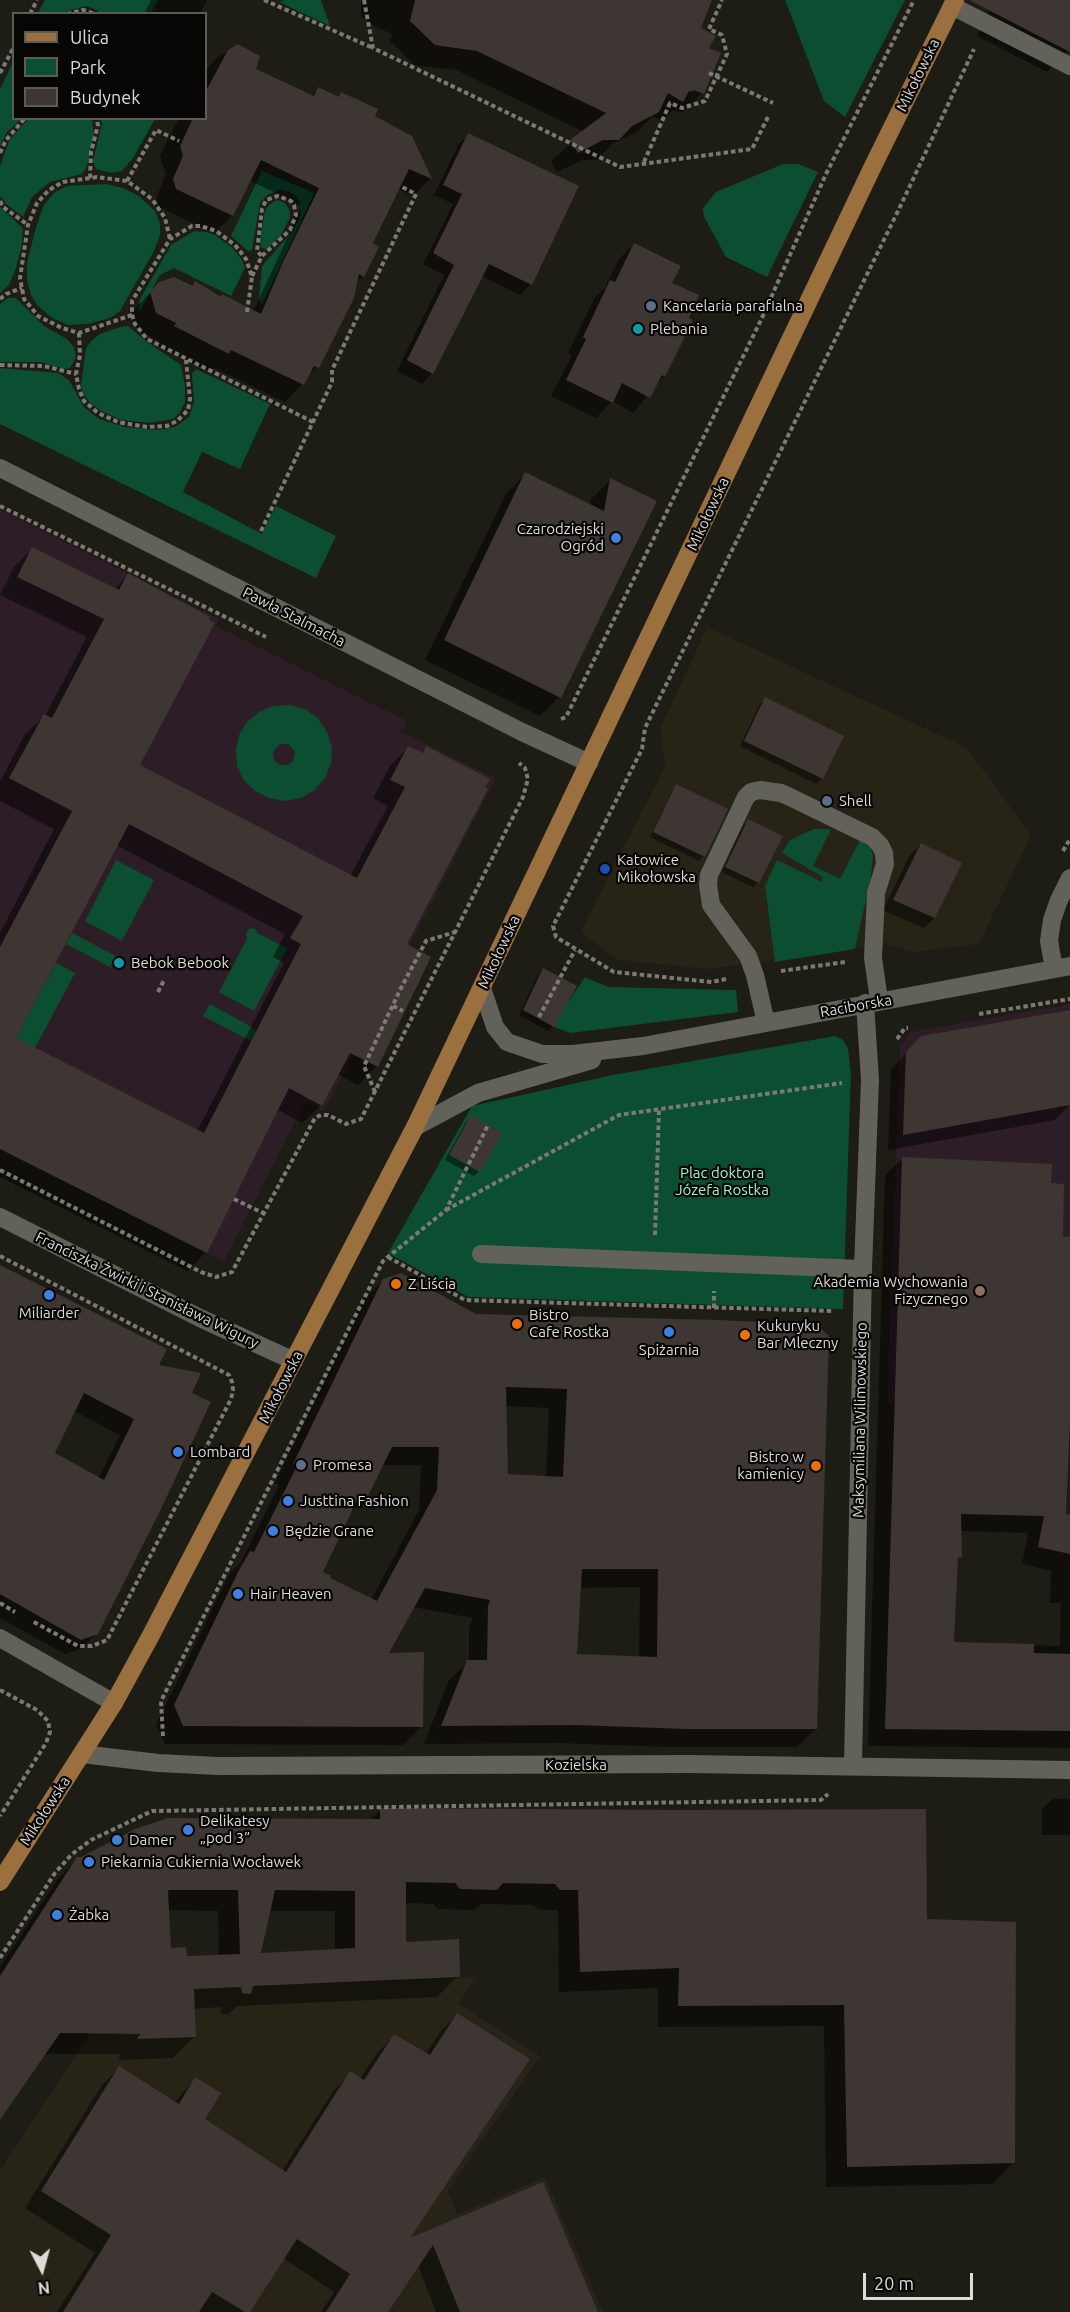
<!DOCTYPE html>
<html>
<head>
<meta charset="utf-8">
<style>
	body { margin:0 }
	#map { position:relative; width:1070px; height:2312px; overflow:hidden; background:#1d1c15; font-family:Ubuntu,sans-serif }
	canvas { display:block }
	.legend { position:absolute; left:12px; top:12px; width:195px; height:108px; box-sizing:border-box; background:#070604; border:2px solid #5c5b58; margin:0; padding:8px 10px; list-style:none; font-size:18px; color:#dcdbd7 }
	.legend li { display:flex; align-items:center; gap:12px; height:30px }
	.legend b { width:30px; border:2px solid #5c5b58 }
	.north { position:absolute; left:12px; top:2240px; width:60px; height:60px; -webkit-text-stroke:4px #070604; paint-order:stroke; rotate:174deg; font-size:16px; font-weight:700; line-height:24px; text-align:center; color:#dcdbd7 }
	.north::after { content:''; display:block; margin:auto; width:21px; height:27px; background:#dcdbd7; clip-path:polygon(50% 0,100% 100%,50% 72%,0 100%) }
	.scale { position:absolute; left:863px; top:2273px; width:110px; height:27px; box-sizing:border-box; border:3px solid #dcdbd7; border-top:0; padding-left:8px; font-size:18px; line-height:21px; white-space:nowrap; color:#dcdbd7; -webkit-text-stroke:4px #070604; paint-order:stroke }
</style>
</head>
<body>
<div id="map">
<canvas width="1070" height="2312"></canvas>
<ul class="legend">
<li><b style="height:8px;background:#9b703f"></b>Ulica</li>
<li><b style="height:16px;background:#0b4e31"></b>Park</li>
<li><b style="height:16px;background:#3e3633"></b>Budynek</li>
</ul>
<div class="north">N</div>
<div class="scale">20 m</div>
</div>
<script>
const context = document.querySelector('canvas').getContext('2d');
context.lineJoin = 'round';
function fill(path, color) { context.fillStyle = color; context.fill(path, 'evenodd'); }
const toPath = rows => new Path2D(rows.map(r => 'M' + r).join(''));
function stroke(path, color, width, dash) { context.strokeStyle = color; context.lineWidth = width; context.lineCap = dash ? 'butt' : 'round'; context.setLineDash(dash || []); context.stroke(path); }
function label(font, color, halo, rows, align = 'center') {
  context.font = font + ' Ubuntu,sans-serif'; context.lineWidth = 4.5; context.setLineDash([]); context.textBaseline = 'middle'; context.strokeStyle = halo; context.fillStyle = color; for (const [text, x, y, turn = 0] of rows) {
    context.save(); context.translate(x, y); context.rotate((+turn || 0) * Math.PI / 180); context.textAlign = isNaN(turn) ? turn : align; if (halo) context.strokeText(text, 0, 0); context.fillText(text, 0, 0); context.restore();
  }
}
fill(toPath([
	[707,627,967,748,1031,835,979,944,914,952,887,944,708,969,619,960,586,937,582,929,665,767,661,727],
	[476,1977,459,2004,540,2056,448,2191,457,2214,545,2177,603,2312,0,2312,0,2171,117,1992]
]), '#272417');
fill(toPath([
	[0,510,219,619,216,626,407,721,402,732,496,778,324,1111,305,1102,224,1261,0,1149],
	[1070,1004,1070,1411,887,1404,900,1048,910,1032]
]), '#2d1d26');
fill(toPath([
	[45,0,158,0,151,13,99,13,97,10,86,6,62,13,38,13],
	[285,0,321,0,330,26,279,2],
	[785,0,905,0,845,117,824,101],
	[13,62,14,118,21,119,7,132,0,146,0,89],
	[28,119,92,119,94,135,87,166,82,174,50,182,32,197,23,217,6,204,0,196,0,166,9,141],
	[100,119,155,119,133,158,122,171,111,173,96,169,93,161,102,123],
	[783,164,798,164,818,172,767,277,726,257,704,217,703,208,716,192],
	[262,171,314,193,262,305,259,299,262,266,291,233,300,218,301,204,294,194,281,189,267,195,260,203,252,250,248,251,231,236],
	[106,184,123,188,139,196,155,211,160,224,160,235,154,251,120,311,110,318,88,324,68,325,52,318,37,305,31,295,27,280,27,263,36,227,44,205,55,192,67,186],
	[277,200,285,203,290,211,290,218,281,235,269,247,265,249,261,247,260,242,265,210,270,204],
	[0,207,23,228,22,245,16,268,9,285,0,293],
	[194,231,206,232,215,235,233,248,242,260,245,268,231,296,174,268,160,275,139,313,140,299,171,245],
	[8,298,16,298,44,326,67,339,74,347,76,357,70,368,64,369,40,362,0,362,0,304],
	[128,326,146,341,181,365,185,385,185,402,179,414,173,419,150,423,121,420,101,411,90,403,83,394,81,384,86,349,91,341,100,334,120,327],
	[0,368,58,373,69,380,84,407,99,419,125,427,158,430,175,427,189,417,194,402,192,374,196,369,270,404,240,469,202,452,183,492,262,534,276,506,336,536,316,578,0,424],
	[289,705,305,709,318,718,327,732,332,747,331,763,325,778,315,790,301,798,285,801,269,798,255,791,244,780,237,766,236,750,239,735,247,722,259,712,273,706],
	[280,744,288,744,295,751,293,761,288,765,280,765,274,760,273,752],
	[814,829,831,829,813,866,840,879,860,840,871,849,873,856,871,876,855,949,775,962,765,886,777,860,822,882,823,877,782,853,790,840],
	[116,860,154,880,122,941,85,921],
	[250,928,256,929,257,933,287,948,254,1011,219,992,247,939,246,933],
	[72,933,116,956,110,967,66,944],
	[56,963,75,973,35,1048,16,1038],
	[585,977,608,987,736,990,738,1012,570,1033,552,1026],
	[210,1004,257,1030,251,1041,203,1016],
	[835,1036,843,1040,848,1048,851,1073,843,1309,468,1297,388,1253,472,1106,613,1075]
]), '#0b4e31');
fill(toPath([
	[151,0,207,0,200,14,144,14],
	[361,0,703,0,699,28,707,49,702,93,682,113,673,110,662,121,653,116,637,132,612,144,597,160,582,160,557,172,551,161,584,132,456,70,414,65,390,41,392,34,374,26,361,16],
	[995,0,1070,0,1068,51,1047,72,977,36],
	[238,45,254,70,311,96,318,89,337,98,342,94,374,116,411,137,430,179,413,196,398,189,372,244,377,248,363,276,355,284,317,367,285,402,214,368,210,371,157,345,159,341,138,331,133,311,159,283,192,287,196,283,220,298,253,312,302,206,249,180,232,216,214,233,159,207,156,198,166,174,160,156,179,118,206,118,206,70,218,57],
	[468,135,531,284,520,295,482,276,432,373,422,384,397,371,444,275,423,264,453,204,434,195,458,145],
	[634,244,670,283,664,376,633,413,612,401,596,418,551,396,572,355,568,353,595,297,605,288,618,260],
	[525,474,590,506,591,499,610,480,655,502,559,697,540,716,425,660,506,494],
	[32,549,114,590,128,575,138,765,350,876,388,806,373,798,390,766,408,748,421,754,427,748,405,945,377,1066,358,1085,337,1074,321,1105,302,1123,276,1109,206,1252,187,1271,0,1177,0,933,54,829,0,801,0,782,25,734,45,716,87,637,0,595,14,567],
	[116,845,285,934,273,957,284,963,197,1131,14,1039],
	[765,699,842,737,821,779,816,784,740,746,760,704],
	[677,786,704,856,699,861,650,837,672,791],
	[748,821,758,882,753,887,722,872,743,826],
	[921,844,934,918,924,928,883,910,910,855],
	[543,970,553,1026,548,1031,519,1015,538,975],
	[1070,1012,1070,1104,1055,1120,888,1150,891,1069,921,1038],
	[471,1117,500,1133,479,1171,474,1176,445,1160,466,1122],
	[903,1158,1050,1185,1062,1238,1070,1238,1070,1426,1068,1426,1065,1515,1070,1516,1070,1748,868,1746,885,1175],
	[960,1531,1028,1533,1022,1564,1051,1571,1050,1603,1061,1603,1060,1646,953,1643,956,1560,960,1556],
	[0,1267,157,1366,97,1633,81,1649,65,1654,0,1618],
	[74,1411,120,1435,98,1479,53,1454],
	[384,1280,475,1315,718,1321,816,1729,797,1747,666,1747,557,1743,424,1744,449,1680,469,1661,469,1626,473,1618,413,1607,387,1655,422,1726,403,1745,165,1744,156,1725,221,1591,231,1572,241,1562,279,1485,275,1483,364,1299],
	[505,1406,549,1408,546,1477,507,1475],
	[381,1465,421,1465,419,1510,371,1600,328,1579,321,1572,350,1513,366,1497],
	[640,1587,639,1658,576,1655,580,1588],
	[1053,1799,1070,1799,1070,1835,1042,1835,1042,1809],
	[381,1810,926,1920,1013,2163,992,2184,826,2187,824,2026,658,2027,658,1988,559,1992,558,1910,539,1910,533,1905,481,1904,474,1910,438,1909,433,1904,405,1903,405,1943,458,1976,437,1997,237,2006,229,2014,221,2014,221,2007,193,2009,194,2037,173,2058,118,2060,121,2054,44,2054,0,2117,0,1967,57,1880,78,1859,370,1820],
	[168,1910,218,1911,219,1956,186,1958,169,1949],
	[269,1911,335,1911,335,1951,259,1955],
	[457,2015,406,2242,542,2184,597,2312,436,2312,418,2265,386,2312,321,2312,334,2292,283,2258,249,2312,57,2312,95,2253,25,2208,102,2085,119,2068,174,2103,195,2079,203,2120,282,2171,334,2090,351,2073,360,2079,377,2053,394,2036,426,2054,440,2032]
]), '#0007');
fill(toPath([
	[415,0,712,0,701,28,716,36,709,48,721,53,704,94,693,90,692,92,689,91,683,102,668,93,659,112,632,126,619,140,603,140,578,153,570,140,606,113,477,51,435,45,410,21],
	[969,0,1070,0,1070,52],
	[238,44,260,56,256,69,314,96,318,87,339,97,341,92,378,109,375,116,412,136,432,179,409,169,373,243,379,247,364,277,359,274,354,298,319,368,314,366,304,385,231,350,229,354,174,326,176,323,156,313,150,292,159,282,174,277,193,286,195,281,221,297,222,294,261,314,283,262,319,188,261,160,233,216,176,189,173,179,183,156,180,146,193,118,206,118,206,91,228,50],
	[468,133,579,186,532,285,489,264,433,374,407,360,454,265,433,253,462,194,443,185],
	[634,243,681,266,672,283,699,295,689,318,693,320,665,377,662,375,650,398,622,383,613,403,566,380,586,339,583,337,610,280,615,282],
	[525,472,604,511,610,478,657,501,561,698,444,640],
	[32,547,119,590,128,573,210,617,209,620,215,623,140,765,357,878,405,787,390,780,408,746,423,753,426,746,490,779,485,788,488,789,407,944,431,957,378,1067,350,1053,322,1106,289,1088,207,1253,0,1149,0,947,72,811,9,778,44,714,52,718,104,619,17,577],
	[129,824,303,916,290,938,301,944,204,1133,16,1038],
	[765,697,844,736,823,779,744,741],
	[676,784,728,809,705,857,653,832],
	[748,819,783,836,759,883,725,867],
	[921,843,962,863,935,918,893,900],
	[543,968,577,986,554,1027,523,1010],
	[1070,1010,1070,1105,903,1135,906,1052,921,1036],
	[471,1115,502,1133,480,1172,449,1155],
	[902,1157,1052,1164,1051,1183,1064,1184,1063,1237,1070,1237,1070,1420,1066,1514,1070,1515,1070,1554,1038,1547,1044,1516,961,1514,962,1557,958,1557,954,1642,1034,1644,1034,1653,1070,1654,1070,1731,885,1729],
	[0,1265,167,1349,159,1365,201,1373,192,1393,211,1402,161,1509,98,1634,81,1640,0,1594],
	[84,1393,134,1419,104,1480,55,1453],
	[401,1273,476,1314,719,1320,817,1325,829,1336,817,1729,686,1729,576,1725,441,1726,467,1660,487,1660,488,1606,490,1600,425,1588,389,1653,424,1652,423,1727,183,1726,174,1705,239,1570,250,1551,254,1552,297,1466,293,1464,383,1279],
	[506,1387,567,1389,563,1477,508,1474],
	[392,1447,439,1447,437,1490,377,1601,330,1578,331,1576,323,1572,360,1494,367,1498],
	[582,1569,658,1569,657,1657,577,1654],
	[380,1808,678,1810,926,1809,927,1919,1016,1922,1015,2163,847,2167,844,2005,678,2006,679,1968,580,1972,578,1890,560,1890,555,1884,503,1883,497,1890,460,1889,455,1883,406,1882,406,1942,459,1939,460,1977,253,1986,251,1994,242,1993,241,1987,194,1989,196,2037,137,2039,140,2034,60,2033,0,2120,0,1976,77,1857,81,1857,135,1829,168,1818,380,1819],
	[168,1890,238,1890,240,1954,187,1956,186,1947,171,1948],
	[275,1890,355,1891,355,1948,261,1953],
	[457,2013,530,2059,410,2238,543,2182,598,2312,460,2312,433,2245,388,2312,326,2312,350,2274,297,2239,250,2312,245,2312,212,2292,199,2312,63,2312,111,2235,41,2191,119,2066,179,2104,195,2077,221,2093,205,2119,286,2172,350,2071,364,2080,394,2034,430,2055]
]), '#3e3633');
stroke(toPath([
	[264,0,373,48],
	[364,0,373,48,620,167,752,149,768,117],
	[30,14,37,0],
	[67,14,83,10,95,14],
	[0,73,14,47],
	[709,73,773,103],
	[0,153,6,140,25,118],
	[644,162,670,103,682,108,705,101,727,54,722,35,709,29,722,0],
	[90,178,91,152,98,125,96,118],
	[127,181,156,130,179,141],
	[0,201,3,207,28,225],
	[252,276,262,256,290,230,296,215,294,205,291,201,278,196,266,200,262,209,257,251,262,256],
	[0,299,6,294,22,288],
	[247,312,252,277,246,259,235,245,216,231,201,226,192,226,170,239,132,301,132,315,135,324,147,339,313,422],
	[132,315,79,333,62,328,38,316,24,299,20,278,28,225,37,203,49,190,63,182,97,177,127,181,152,199,165,218,170,239],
	[79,333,80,355,76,374,79,389,84,401,98,413,118,422,147,427,167,426,177,421,188,410,190,399,186,360],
	[0,365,44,366,76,374],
	[0,506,266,637],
	[261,531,332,382,332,370,416,194,402,187],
	[561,719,566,717,761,320,826,174,914,0],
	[1063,851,1070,839],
	[781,971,845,962],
	[726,979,712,982,614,972,556,937,553,926,642,749,645,728,900,207,974,49],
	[158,992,164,980],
	[393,1006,403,1011],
	[979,1014,1070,999],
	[539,1017,575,950],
	[897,1039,905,1028,908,1028],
	[375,1092,364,1066,401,988,426,941,455,932],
	[0,1170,201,1272,216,1277,232,1272,315,1118,321,1115,328,1115,346,1124,361,1119,523,797,528,779,525,768,519,763],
	[234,1199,263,1213],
	[446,1210,619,1115,842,1083],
	[655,1235,659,1109],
	[0,1256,229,1375,232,1382,233,1390,231,1399,107,1640,92,1646,78,1646,32,1621],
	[388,1257,465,1300,833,1311],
	[714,1308,714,1291],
	[0,1603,15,1612],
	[0,1690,37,1710,48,1721,50,1732,46,1743,0,1816],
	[163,1736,161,1701,383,1261,446,1210,488,1125],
	[0,1958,55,1873,71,1855,91,1840,152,1811,821,1800,828,1794]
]), '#7b7a74', 4, [4.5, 3]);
stroke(toPath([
	[952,6,1070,66],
	[0,468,522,732,589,763],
	[1054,969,1049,941,1052,920,1059,900,1070,878],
	[482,988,495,1027,507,1042,542,1054,573,1054,643,1046,1070,966],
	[766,1023,755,975,748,956,711,905,708,885,709,875,746,797,751,792,760,790,781,793,790,797,872,837,880,845,884,853,885,864,876,893,873,958,879,1000],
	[415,1127,478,1093,592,1060],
	[0,1217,200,1318,294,1361],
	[481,1254,863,1269],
	[0,1638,114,1703],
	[82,1754,158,1763,218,1766,689,1764,1070,1770],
	[853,1765,863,1269,870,1080,865,1003]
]), '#63625a', 18);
stroke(toPath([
	[0,1882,114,1703,150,1637,415,1127,873,166,955,0]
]), '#9b703f', 18);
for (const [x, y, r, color] of [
	[651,306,6,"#5c6f8a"],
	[638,329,6,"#0f9aa8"],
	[616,538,6,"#3f7fe0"],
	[827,801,6,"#5c6f8a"],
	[605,869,6,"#1a4fb4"],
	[119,963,6,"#0f9aa8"],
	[396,1284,6,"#e8710a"],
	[980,1291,6,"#8d6e63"],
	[49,1295,6,"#3f7fe0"],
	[517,1324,6,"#e8710a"],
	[669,1332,6,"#3f7fe0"],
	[745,1335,6,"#e8710a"],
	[178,1452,6,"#3f7fe0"],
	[301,1465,6,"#5c6f8a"],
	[816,1466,6,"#e8710a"],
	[288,1501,6,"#3f7fe0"],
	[273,1531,6,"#3f7fe0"],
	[238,1594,6,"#3f7fe0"],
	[188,1830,6,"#3f7fe0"],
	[117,1840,6,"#3f7fe0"],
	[89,1862,6,"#3f7fe0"],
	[57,1915,6,"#3f7fe0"]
]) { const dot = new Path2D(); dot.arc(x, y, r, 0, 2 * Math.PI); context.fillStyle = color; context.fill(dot); stroke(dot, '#070604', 2); }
label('15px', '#dcdbd7', '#070604', [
	["Mikołowska",918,75,-64],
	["Mikołowska",708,514,-65],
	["Pawła Stalmacha",294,617,27],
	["Mikołowska",499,952,-65],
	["Raciborska",856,1006,-10],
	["Franciszka Żwirki i Stanisława Wigury",147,1290,26],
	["Mikołowska",281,1387,-63],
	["Maksymiliana Wilimowskiego",860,1420,-89],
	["Kozielska",576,1765],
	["Mikołowska",45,1811,-57]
]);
label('15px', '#dcdbd7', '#070604', [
	["Kancelaria parafialna",663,306],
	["Plebania",650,329],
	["Czarodziejski",604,529,"right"],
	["Ogród",604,546,"right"],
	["Shell",839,801],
	["Katowice",617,860],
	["Mikołowska",617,877],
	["Bebok Bebook",131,963],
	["Akademia Wychowania",968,1282,"right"],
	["Fizycznego",968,1299,"right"],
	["Z Liścia",408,1284],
	["Miliarder",49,1313,"center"],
	["Bistro",529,1315],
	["Cafe Rostka",529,1332],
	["Kukuryku",757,1326],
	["Bar Mleczny",757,1343],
	["Spiżarnia",669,1350,"center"],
	["Lombard",190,1452],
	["Bistro w",804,1457,"right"],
	["kamienicy",804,1474,"right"],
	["Promesa",313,1465],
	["Justtina Fashion",300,1501],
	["Będzie Grane",285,1531],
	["Hair Heaven",250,1594],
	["Delikatesy",200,1821],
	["„pod 3”",200,1838],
	["Damer",129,1840],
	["Piekarnia Cukiernia Wocławek",101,1862],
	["Żabka",69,1915]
], 'left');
label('15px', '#99f6c2', '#070604', [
	["Plac doktora",722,1173],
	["Józefa Rostka",722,1190]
]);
</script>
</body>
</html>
